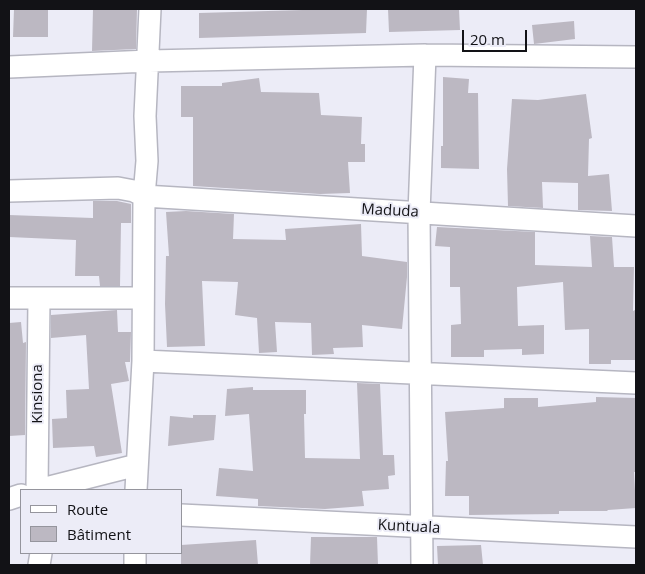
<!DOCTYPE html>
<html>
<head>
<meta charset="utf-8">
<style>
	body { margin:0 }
	#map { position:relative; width:645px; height:574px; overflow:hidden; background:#ececf7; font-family:"Open Sans",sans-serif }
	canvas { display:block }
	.frame { position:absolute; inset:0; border:10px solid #121216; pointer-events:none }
	.legend { position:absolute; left:20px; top:489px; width:162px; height:65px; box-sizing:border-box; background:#ececf7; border:1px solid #95959d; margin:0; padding:6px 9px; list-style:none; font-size:15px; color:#121216 }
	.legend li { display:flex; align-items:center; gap:10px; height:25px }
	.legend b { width:25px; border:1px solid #95959d }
	.scale { position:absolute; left:462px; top:30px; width:65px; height:22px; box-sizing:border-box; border:2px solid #121216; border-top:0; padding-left:6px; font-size:15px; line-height:18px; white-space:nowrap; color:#121216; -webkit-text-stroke:4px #ececf7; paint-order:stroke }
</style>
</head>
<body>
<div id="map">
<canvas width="645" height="574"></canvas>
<div class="frame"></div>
<ul class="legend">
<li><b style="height:6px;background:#fff"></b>Route</li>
<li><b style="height:14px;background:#bcb8c2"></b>Bâtiment</li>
</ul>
<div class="scale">20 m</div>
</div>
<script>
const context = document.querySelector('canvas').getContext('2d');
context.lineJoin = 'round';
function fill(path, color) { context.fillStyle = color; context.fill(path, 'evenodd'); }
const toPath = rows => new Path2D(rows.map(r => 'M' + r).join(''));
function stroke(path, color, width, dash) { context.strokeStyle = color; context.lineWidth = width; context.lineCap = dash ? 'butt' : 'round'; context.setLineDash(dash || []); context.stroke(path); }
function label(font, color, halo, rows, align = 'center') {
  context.font = font + ' "Open Sans",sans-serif'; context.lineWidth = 4; context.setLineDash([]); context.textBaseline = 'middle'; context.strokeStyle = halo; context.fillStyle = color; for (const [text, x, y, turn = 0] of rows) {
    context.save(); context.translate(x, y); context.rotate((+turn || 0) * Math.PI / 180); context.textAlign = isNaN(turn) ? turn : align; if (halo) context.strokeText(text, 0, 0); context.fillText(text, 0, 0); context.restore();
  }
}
fill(toPath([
	[14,9,48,9,48,37,13,37],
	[93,9,137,9,136,49,92,51],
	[337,9,367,9,366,33,199,38,199,13],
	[388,9,459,9,460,30,389,32],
	[574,21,575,39,534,44,532,25],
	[443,77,469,79,468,93,478,93,479,169,441,168,441,146,443,146],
	[259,78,261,92,319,93,321,115,362,117,361,144,365,144,365,162,348,162,350,193,320,194,193,186,193,117,181,117,181,86,222,86,222,83],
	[586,94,592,138,589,139,588,176,609,174,612,211,578,210,578,183,542,182,543,208,508,206,507,169,512,99,538,100],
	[93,201,117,201,131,204,131,223,121,223,120,286,100,286,99,276,75,276,76,240,9,237,9,215,93,218],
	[186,211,234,214,233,239,286,240,285,229,361,224,362,256,407,262,407,277,402,329,362,325,363,347,333,348,334,354,312,355,311,323,275,322,277,352,259,353,257,318,235,315,238,282,202,281,205,346,167,347,165,304,166,256,169,256,166,212],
	[437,227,535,232,535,265,592,267,590,236,612,237,614,267,634,267,633,311,635,310,636,360,611,360,611,364,589,364,589,329,565,330,563,282,517,287,518,326,544,325,544,354,522,355,522,349,484,350,484,357,451,357,451,325,461,324,460,287,450,287,450,247,435,246],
	[117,310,118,332,131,332,130,362,125,362,129,381,111,384,122,453,96,457,94,446,53,448,52,419,67,418,66,390,89,389,86,335,51,338,51,315],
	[21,322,23,343,26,342,25,435,9,436,9,323],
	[357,383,380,384,383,455,394,455,395,475,388,476,389,489,362,491,364,506,325,509,258,506,258,499,216,496,219,468,253,471,249,414,225,416,227,389,253,387,253,390,306,390,306,414,304,414,305,458,360,459],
	[596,397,636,398,636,472,634,472,636,508,608,510,607,511,559,511,559,514,469,515,469,496,445,496,446,461,448,461,445,412,504,408,504,398,538,398,538,407,596,402],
	[193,415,216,415,214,440,168,446,170,416,193,418],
	[311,537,377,537,378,565,310,565],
	[256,540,258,565,181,565,181,545],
	[481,545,483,565,438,565,437,546]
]), '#bcb8c2');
const street = toPath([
	[9,67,149,61,425,55,636,57],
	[9,191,118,188,134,191,144,196,636,226],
	[9,298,142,298],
	[143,361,636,383],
	[37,490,39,298],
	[38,490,137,465],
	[136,490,143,361,144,196,147,161,145,116,150,9],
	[9,499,21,495],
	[181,515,636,537],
	[135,553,135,565],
	[39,565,41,553],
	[422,565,419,213,425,55]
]);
stroke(street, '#b6b6c1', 24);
stroke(street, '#fff', 21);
label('15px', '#121216', '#ececf7', [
	["Maduda",390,211,3],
	["Kinsiona",38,394,-90],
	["Kuntuala",409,527,3]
]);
</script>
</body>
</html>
